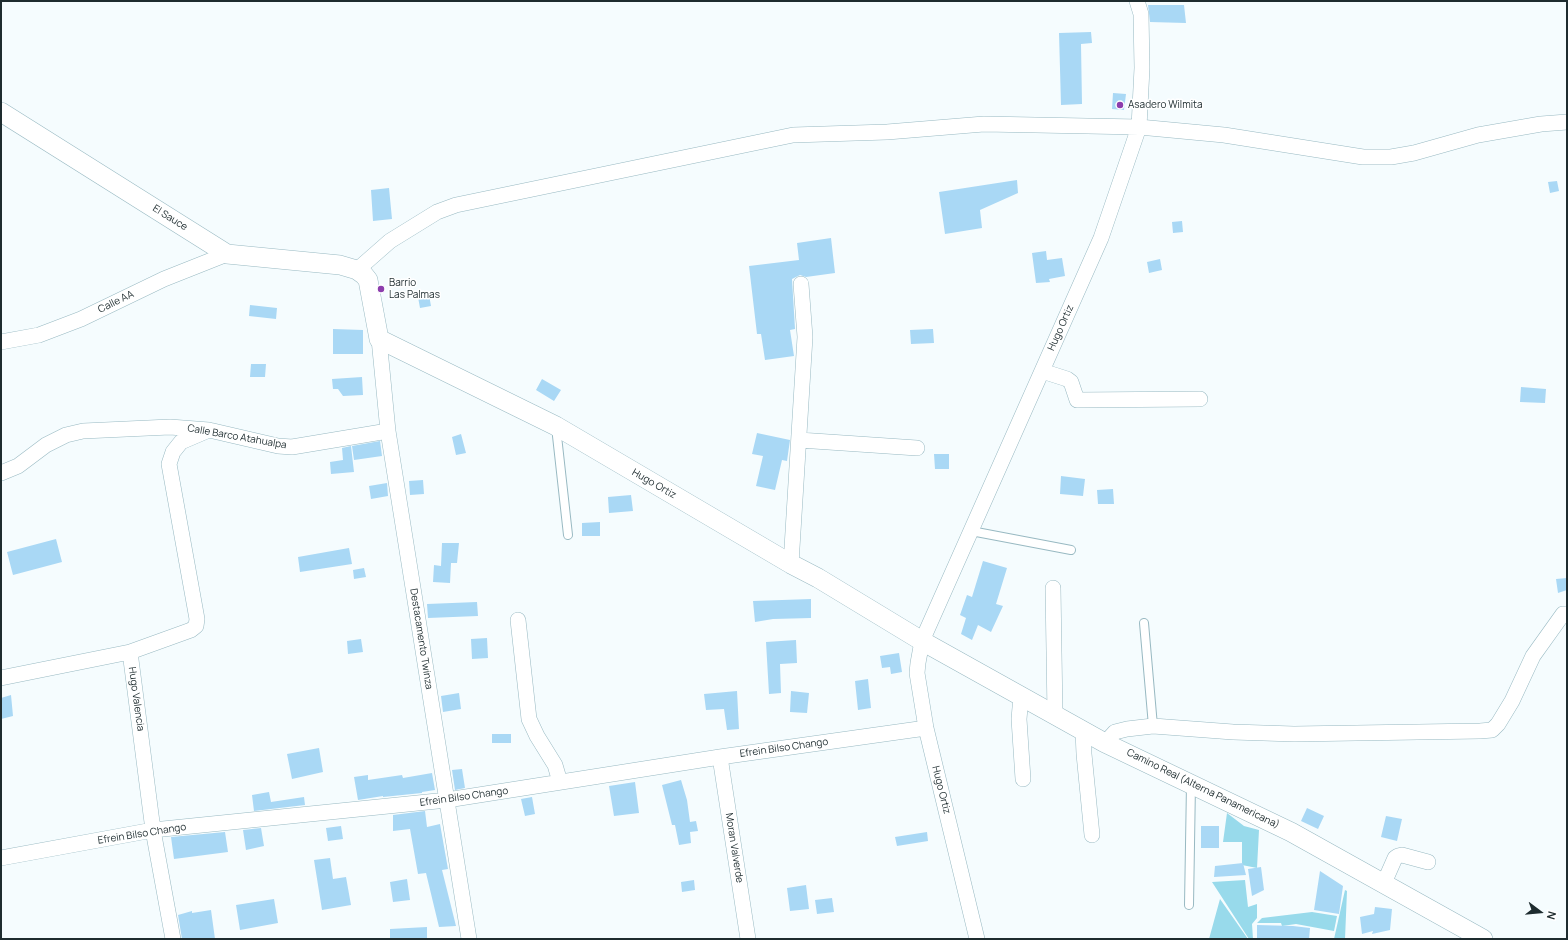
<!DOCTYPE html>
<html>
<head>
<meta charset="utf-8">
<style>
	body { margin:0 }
	#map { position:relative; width:1568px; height:940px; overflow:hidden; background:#f5fcfe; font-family:Manrope,sans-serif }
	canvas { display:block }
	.frame { position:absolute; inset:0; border:2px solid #1e2c2f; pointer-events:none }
	.north { position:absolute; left:1520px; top:892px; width:40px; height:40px; -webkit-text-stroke:3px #fff; paint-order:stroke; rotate:106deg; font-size:11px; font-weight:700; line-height:16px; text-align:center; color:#1e2c2f }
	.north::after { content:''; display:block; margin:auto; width:14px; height:18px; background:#1e2c2f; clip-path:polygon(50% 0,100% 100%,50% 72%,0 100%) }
</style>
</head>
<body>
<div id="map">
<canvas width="1568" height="940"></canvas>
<div class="frame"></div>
<div class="north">N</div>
</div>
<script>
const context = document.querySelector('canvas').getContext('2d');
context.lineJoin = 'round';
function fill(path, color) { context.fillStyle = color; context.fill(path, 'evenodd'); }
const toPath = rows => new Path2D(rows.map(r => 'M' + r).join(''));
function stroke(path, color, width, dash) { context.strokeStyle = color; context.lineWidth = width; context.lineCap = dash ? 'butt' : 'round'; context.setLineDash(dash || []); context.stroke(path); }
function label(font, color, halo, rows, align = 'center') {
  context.font = font + ' Manrope,sans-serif'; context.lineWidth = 3; context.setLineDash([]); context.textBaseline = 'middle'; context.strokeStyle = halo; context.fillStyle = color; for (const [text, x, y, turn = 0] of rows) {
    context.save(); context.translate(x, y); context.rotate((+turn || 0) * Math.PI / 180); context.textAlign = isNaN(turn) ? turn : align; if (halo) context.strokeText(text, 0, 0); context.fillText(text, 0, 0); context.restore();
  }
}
fill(toPath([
	[1227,813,1244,826,1259,830,1257,868,1242,865,1242,842,1223,842],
	[1245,880,1248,907,1257,904,1257,918,1252,924,1253,939,1249,939,1212,882],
	[1345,890,1347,891,1345,939,1334,939],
	[1220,899,1248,939,1209,939],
	[1312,912,1337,916,1334,931,1296,924,1282,926,1281,923,1257,923,1262,918]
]), '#98daeb');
fill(toPath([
	[1148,5,1184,5,1186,23,1150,22],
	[1091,32,1092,43,1081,44,1082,104,1061,105,1059,33],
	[1113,93,1126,94,1124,110,1112,109],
	[1017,180,1018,193,980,210,982,228,945,234,939,192],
	[1557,181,1559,191,1550,193,1548,182],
	[389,188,392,219,373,221,371,190],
	[1182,221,1183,232,1173,233,1172,222],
	[831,238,835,273,806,277,800,275,792,279,795,329,790,330,794,356,765,360,761,334,757,334,749,266,799,260,797,243],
	[1046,251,1047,260,1062,258,1065,276,1049,279,1050,282,1036,283,1032,253],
	[1160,259,1162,270,1149,273,1147,262],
	[429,295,431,306,420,308,418,297],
	[250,305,277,308,276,319,249,316],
	[333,329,363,330,363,354,333,354],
	[933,329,934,343,911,344,910,330],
	[251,364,266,364,265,377,250,377],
	[362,377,363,395,343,396,338,389,333,389,332,379],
	[542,379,561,390,554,401,536,390],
	[1521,387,1546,389,1545,403,1520,402],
	[757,433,790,440,787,461,782,460,775,490,756,486,763,456,752,454],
	[461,434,466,453,456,455,452,437],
	[380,441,382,456,354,460,352,446],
	[351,446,354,472,331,474,330,462,343,460,342,448],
	[934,454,949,454,949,469,935,469],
	[1061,476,1085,479,1083,496,1060,494],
	[423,480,424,494,410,495,409,481],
	[387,483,388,496,371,499,369,486],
	[1113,489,1114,504,1098,504,1097,490],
	[631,495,633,511,609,513,608,497],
	[600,522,600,536,582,536,582,523],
	[56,539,62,562,13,575,7,552],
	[442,543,459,543,457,563,451,563,450,583,433,582,434,565,441,566],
	[349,548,352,564,300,572,298,557],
	[983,561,1007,568,996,604,1003,606,991,632,978,625,972,640,961,634,966,618,960,615,967,595,972,597],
	[364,568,366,577,354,579,353,570],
	[1567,578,1567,590,1558,593,1556,579],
	[811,599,811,618,773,619,755,622,753,601],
	[477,602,478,616,428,618,427,604],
	[487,638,488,658,472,659,471,639],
	[361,639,363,652,348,654,347,641],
	[796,640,797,663,780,664,781,693,769,694,766,642],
	[899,653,902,672,891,674,890,667,882,668,880,656],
	[868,679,871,708,858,710,855,681],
	[737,691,739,729,727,730,724,709,706,710,704,694],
	[791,691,809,693,807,713,790,712],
	[459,693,461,709,443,712,441,696],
	[11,695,13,716,1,719,1,698],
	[492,734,511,734,511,743,492,743],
	[319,748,323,772,292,779,287,754],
	[462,769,465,788,455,790,452,770],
	[432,773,435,790,422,792,422,793,383,797,383,796,358,800,354,777,368,775,368,780,402,775,403,778],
	[681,780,687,800,690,822,696,821,698,831,690,832,691,843,679,845,675,825,672,825,662,785],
	[635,782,639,813,614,816,609,786],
	[269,792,271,802,304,797,305,805,254,811,252,795],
	[532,797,535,814,525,816,521,799],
	[1307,808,1324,816,1318,829,1301,821],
	[425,811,427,827,440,824,448,869,442,870,456,926,439,927,426,873,418,874,410,829,393,831,393,815],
	[1386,816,1402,819,1397,841,1381,837],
	[341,826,343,839,328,841,326,828],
	[1201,826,1219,826,1219,848,1201,848],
	[261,828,264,846,246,850,243,830],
	[225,832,228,852,174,859,171,837],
	[927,832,928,841,897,846,895,837],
	[330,858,333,879,346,877,351,905,322,910,314,860],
	[1243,863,1246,875,1214,877,1215,866],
	[1261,867,1264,890,1252,896,1248,869],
	[1320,871,1343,886,1339,914,1314,910],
	[407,879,410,900,393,902,390,882],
	[694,880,695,890,682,892,681,882],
	[806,885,809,909,790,911,787,888],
	[832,898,834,912,817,914,815,900],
	[274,899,278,923,240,930,236,905],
	[1375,907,1392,909,1390,930,1372,934,1373,931,1362,934,1360,917,1374,914],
	[211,910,215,939,182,939,178,915,192,911,192,913],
	[1257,925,1293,926,1310,928,1309,939,1257,939],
	[427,927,427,939,390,939,390,929]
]), '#a9d8f5');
const service = toPath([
	[556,427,568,535],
	[971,531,1071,550],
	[1144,623,1153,726],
	[1189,905,1191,784]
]);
const minor = toPath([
	[357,270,390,241,437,212,456,205,793,135,887,132,984,124,1139,127,1224,135,1363,157,1391,157,1414,153,1478,135,1541,124,1567,122],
	[379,339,388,431,469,939],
	[1,342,39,335,81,319,164,279,227,254],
	[1042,371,1067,379,1071,382,1077,400,1200,399],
	[799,440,917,448],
	[1,473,18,466,46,445,66,435,83,431,170,427,209,430,278,446,292,447,388,431],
	[791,564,805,337,801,284],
	[1053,588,1055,715],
	[518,620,529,719,537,736,555,765,560,782],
	[1,678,130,652],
	[1021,696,1019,719,1023,779],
	[1083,731,1084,754,1092,835],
	[1105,743,1115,732,1127,729,1153,726,1233,732,1294,734,1480,731,1492,730,1498,724,1512,701,1533,656,1563,614],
	[720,757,748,939],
	[1,858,153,830,447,800,720,757,926,728],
	[1384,883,1395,858,1398,856,1402,855,1428,862],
	[173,939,153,830,130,652,191,630,196,626,197,619,169,464,173,452,181,442,209,430],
	[977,939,926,728,917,673,918,663,922,641,1101,238,1139,127,1142,68,1141,14,1137,1]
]);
const tertiary = toPath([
	[1,112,227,254,340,265,357,270,364,275,368,280,379,339,556,426,791,564,818,578,922,641,1105,743,1291,832,1483,939]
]);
stroke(service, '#98b9c2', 10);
stroke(minor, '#98b9c2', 16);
stroke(tertiary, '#98b9c2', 20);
stroke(service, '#fff', 8);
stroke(minor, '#fff', 15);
stroke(tertiary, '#fff', 19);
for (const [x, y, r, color] of [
	[1120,105,4,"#8c3dad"],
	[381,289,4,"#8c3dad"]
]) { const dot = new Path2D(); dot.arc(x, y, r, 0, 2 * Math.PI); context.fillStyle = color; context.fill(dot); stroke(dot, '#fff', 1.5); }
label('10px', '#1e2c2f', '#fff', [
	["Asadero Wilmita",1128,105],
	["Barrio",389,283],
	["Las Palmas",389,295]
], 'left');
label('10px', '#1e2c2f', '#fff', [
	["El Sauce",170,218,32],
	["Calle AA",116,302,-26],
	["Hugo Ortiz",1061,328,-66],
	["Calle Barco Atahualpa",237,437,10],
	["Hugo Ortiz",654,484,30],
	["Destacamento Twinza",421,639,81],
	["Hugo Valencia",136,699,82],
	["Efrein Bilso Chango",784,748,-8],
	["Camino Real (Alterna Panamericana)",1203,789,26],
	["Hugo Ortiz",941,790,76],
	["Efrein Bilso Chango",464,797,-8],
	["Efrein Bilso Chango",142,834,-9],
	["Moran Valverde",734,848,81]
]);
</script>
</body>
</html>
